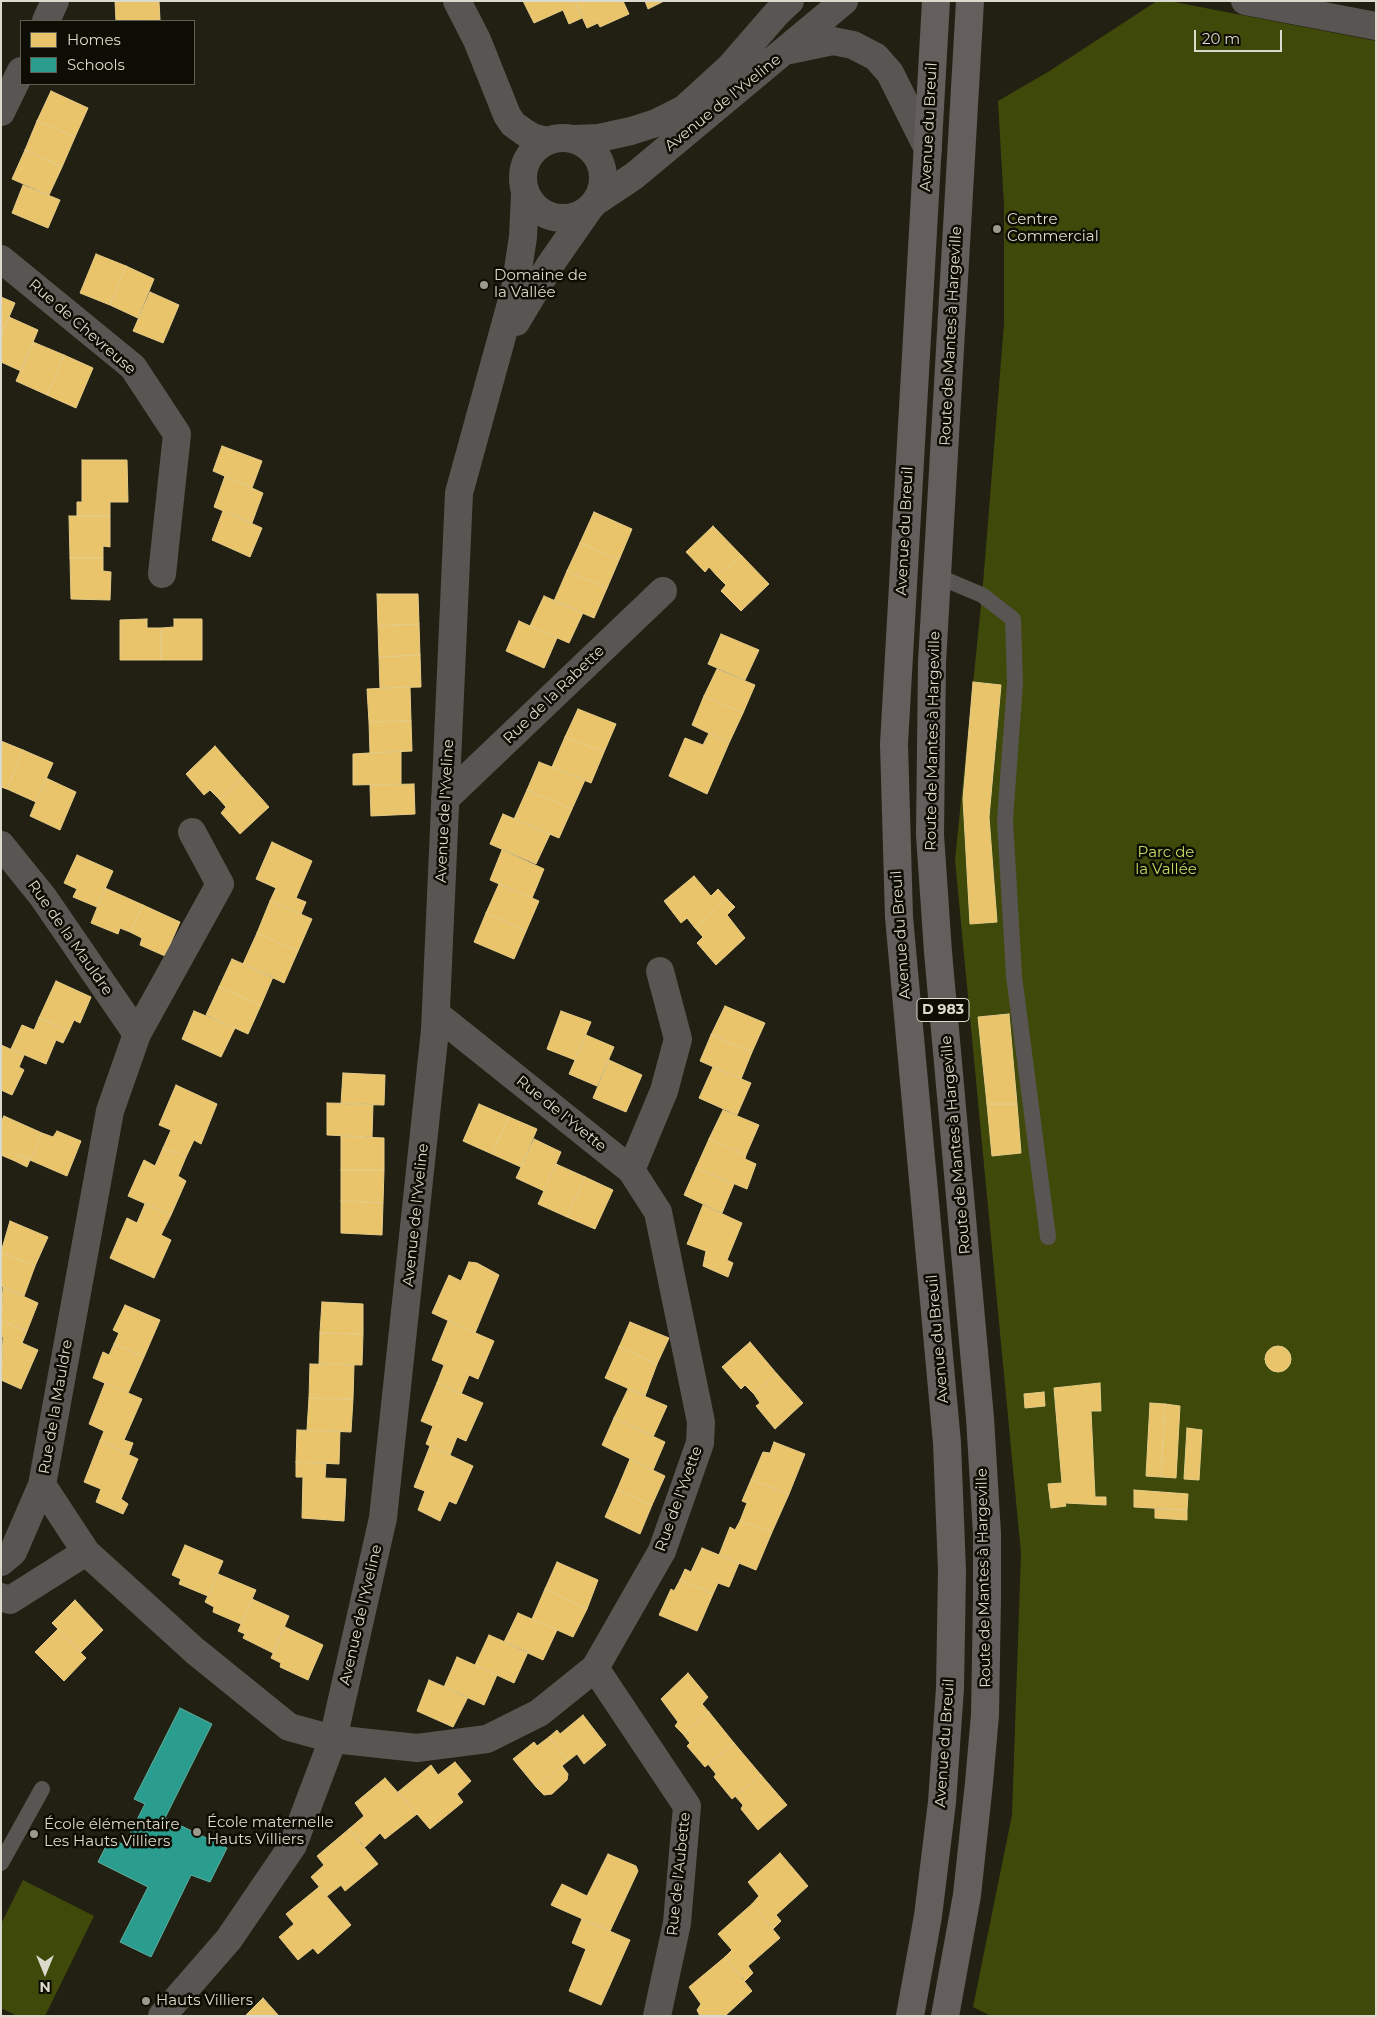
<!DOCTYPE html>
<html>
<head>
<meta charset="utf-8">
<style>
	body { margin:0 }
	#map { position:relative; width:1377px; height:2017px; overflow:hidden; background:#222012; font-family:Montserrat,sans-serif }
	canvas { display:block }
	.frame { position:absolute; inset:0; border:2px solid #dcdacc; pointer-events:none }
	.legend { position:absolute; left:20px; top:20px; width:175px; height:65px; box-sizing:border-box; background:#0e0d04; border:1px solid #605f54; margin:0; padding:6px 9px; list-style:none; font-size:15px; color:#dcdacc }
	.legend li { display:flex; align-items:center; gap:10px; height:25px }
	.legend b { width:25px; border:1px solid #605f54 }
	.north { position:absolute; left:20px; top:1947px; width:50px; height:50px; -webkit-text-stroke:4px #0e0d04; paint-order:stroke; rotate:180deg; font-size:14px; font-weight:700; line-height:20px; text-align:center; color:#dcdacc }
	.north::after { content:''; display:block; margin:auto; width:18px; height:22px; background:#dcdacc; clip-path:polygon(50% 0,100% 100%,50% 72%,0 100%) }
	.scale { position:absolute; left:1194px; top:30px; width:88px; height:22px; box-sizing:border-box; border:2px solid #dcdacc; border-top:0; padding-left:6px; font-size:15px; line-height:18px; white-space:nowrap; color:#dcdacc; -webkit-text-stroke:4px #0e0d04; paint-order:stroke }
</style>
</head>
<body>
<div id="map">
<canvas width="1377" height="2017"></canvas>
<div class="frame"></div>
<ul class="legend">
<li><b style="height:14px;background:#e9c46a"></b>Homes</li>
<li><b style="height:14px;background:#2a9d8f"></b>Schools</li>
</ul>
<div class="north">N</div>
<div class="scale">20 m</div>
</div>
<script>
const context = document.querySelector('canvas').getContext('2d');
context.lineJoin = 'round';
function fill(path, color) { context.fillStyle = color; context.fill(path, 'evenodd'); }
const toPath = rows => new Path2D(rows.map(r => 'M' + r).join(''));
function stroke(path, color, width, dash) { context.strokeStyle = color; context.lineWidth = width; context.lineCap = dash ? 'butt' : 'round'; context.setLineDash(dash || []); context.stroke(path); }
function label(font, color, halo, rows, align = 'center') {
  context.font = font + ' Montserrat,sans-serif'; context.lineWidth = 5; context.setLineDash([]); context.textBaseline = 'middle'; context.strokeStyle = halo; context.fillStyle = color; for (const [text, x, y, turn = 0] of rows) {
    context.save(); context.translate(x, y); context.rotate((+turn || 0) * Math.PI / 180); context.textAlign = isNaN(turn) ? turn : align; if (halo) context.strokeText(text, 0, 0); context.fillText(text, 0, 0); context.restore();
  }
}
fill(toPath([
	[1157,1,1169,1,1376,41,1376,2016,991,2016,973,2007,1012,1815,1021,1553,955,860,982,596,1004,324,1004,205,998,101,1048,72],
	[23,1880,94,1916,45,2016,17,2016,1,2008,1,1924]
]), '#3f4a0a');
const homes = toPath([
	[115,1,159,1,160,20,116,21,115,1],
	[523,1,575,1,582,18,569,24,563,10,534,23,523,1],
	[575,1,623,1,629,14,600,27,598,23,587,28,575,1],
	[645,1,664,1,648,9,645,1],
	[51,91,88,108,75,137,37,121,51,91],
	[37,121,75,137,62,167,25,150,37,121],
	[25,150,62,167,49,195,12,179,25,150],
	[23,185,60,200,48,228,12,213,23,185],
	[96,254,126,266,110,305,80,293,96,254],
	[126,266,154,279,138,318,110,305,126,266],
	[150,292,179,305,163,343,133,331,150,292],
	[1,297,15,303,1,336,1,297],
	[9,317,38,330,21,371,1,362,1,336,9,317],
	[33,342,64,355,47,395,16,381,33,342],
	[64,355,93,368,76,408,47,395,64,355],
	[222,446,262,461,252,488,213,471,222,446],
	[82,460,127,460,128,502,110,502,110,516,77,516,77,502,82,502,82,460],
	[225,476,263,493,252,523,214,507,225,476],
	[223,511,262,528,250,557,212,540,223,511],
	[594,512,632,529,619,560,580,543,594,512],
	[69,516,110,516,110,547,103,546,103,558,70,558,69,516],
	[713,526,742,556,717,576,709,567,705,572,686,552,713,526],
	[580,543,619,560,607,588,567,571,580,543],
	[742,556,769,584,741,611,721,591,726,585,717,576,742,556],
	[70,558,103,558,103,571,111,572,110,600,71,599,70,558],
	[567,571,607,588,594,618,554,601,567,571],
	[377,594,418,594,419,624,378,626,377,594],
	[544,596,583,613,569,643,530,626,544,596],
	[147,619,147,628,161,628,161,660,120,660,120,620,147,619],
	[174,619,202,619,202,660,161,660,161,628,174,627,174,619],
	[519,621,557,638,544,668,506,651,519,621],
	[419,624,420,655,379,657,378,626,419,624],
	[721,634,759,650,745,680,708,664,721,634],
	[420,655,421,687,380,688,379,657,420,655],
	[717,669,755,685,743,713,704,696,717,669],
	[973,682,1001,685,989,817,997,922,970,924,963,799,973,682],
	[410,687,411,721,369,722,367,689,410,687],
	[704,696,743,713,729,743,692,725,704,696],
	[578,709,616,724,604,752,565,737,578,709],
	[411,721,412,751,370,753,369,722,411,721],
	[709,733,729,743,707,794,669,776,685,738,703,745,709,733],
	[565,737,604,752,591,783,552,767,565,737],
	[1,741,23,750,7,789,1,787,1,741],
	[215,746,243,778,219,799,210,790,204,795,186,774,215,746],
	[23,750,53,763,36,802,7,789,23,750],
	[401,751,401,784,353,785,353,754,401,751],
	[539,762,585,780,572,809,527,790,539,762],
	[46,778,76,792,60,830,30,816,46,778],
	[243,778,269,807,240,834,221,813,226,807,219,799,243,778],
	[414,784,415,814,371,816,370,785,414,784],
	[527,790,572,809,559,838,514,819,527,790],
	[503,814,550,834,536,864,490,844,503,814],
	[272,842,312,861,296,898,306,902,301,914,270,901,276,888,256,879,272,842],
	[502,850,544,869,532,898,490,880,502,850],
	[77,855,113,871,97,907,73,897,77,889,64,883,77,855],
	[694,876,711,896,718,889,727,899,695,928,687,918,681,923,664,901,694,876],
	[499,884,539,901,526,931,486,913,499,884],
	[105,888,143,905,130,932,120,928,118,934,91,923,105,888],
	[727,899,735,907,727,915,745,938,716,965,697,943,703,937,695,928,727,899],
	[270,901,312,919,298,951,257,933,270,901],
	[143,905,180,922,165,956,140,945,142,938,130,932,143,905],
	[486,913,526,931,514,959,474,942,486,913],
	[257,933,298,951,284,983,243,964,257,933],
	[232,959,273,977,261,1005,219,987,232,959],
	[56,981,91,997,80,1023,74,1020,69,1031,39,1018,56,981],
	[219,987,261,1005,248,1034,206,1015,219,987],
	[725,1006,765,1023,752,1052,711,1035,725,1006],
	[194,1011,235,1028,221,1057,182,1039,194,1011],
	[561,1011,591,1022,575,1060,547,1049,561,1011],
	[1009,1014,1017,1104,987,1104,978,1017,1009,1014],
	[39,1018,69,1031,63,1043,56,1040,46,1064,11,1049,22,1025,34,1030,39,1018],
	[586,1035,614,1047,597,1086,569,1074,586,1035],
	[711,1035,752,1052,741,1079,700,1061,711,1035],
	[1,1045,24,1055,19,1067,24,1070,12,1095,1,1090,1,1045],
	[609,1060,642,1075,626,1112,593,1098,609,1060],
	[713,1067,751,1083,737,1115,699,1098,713,1067],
	[343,1073,385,1075,384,1105,341,1104,343,1073],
	[176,1085,217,1104,201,1144,194,1140,186,1157,163,1148,171,1130,159,1125,176,1085],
	[327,1103,373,1104,372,1137,327,1135,327,1103],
	[479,1104,509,1117,492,1154,463,1141,479,1104],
	[987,1104,1017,1104,1021,1153,992,1156,987,1104],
	[723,1110,759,1125,746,1155,709,1139,723,1110],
	[4,1116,42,1133,30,1160,18,1155,15,1161,1,1155,1,1122,4,1116],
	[509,1117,537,1129,521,1167,492,1154,509,1117],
	[57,1131,81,1141,67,1176,30,1160,42,1133,53,1137,57,1131],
	[341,1136,384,1138,384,1170,341,1170,341,1136],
	[534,1139,561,1152,544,1191,516,1178,534,1139],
	[709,1139,746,1155,745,1159,756,1164,747,1189,696,1168,709,1139],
	[163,1148,186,1157,178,1176,186,1181,171,1215,128,1196,144,1160,155,1166,163,1148],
	[18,1155,30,1160,27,1167,15,1161,18,1155],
	[556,1164,585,1177,567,1217,538,1204,556,1164],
	[696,1168,734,1184,722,1213,684,1195,696,1168],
	[341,1170,384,1170,383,1203,341,1201,341,1170],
	[585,1177,613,1190,595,1229,567,1217,585,1177],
	[341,1201,383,1203,382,1235,341,1233,341,1201],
	[145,1204,171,1215,161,1235,171,1240,154,1278,110,1258,127,1218,137,1223,145,1204],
	[703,1205,742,1223,727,1260,733,1263,728,1277,703,1266,706,1251,687,1244,703,1205],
	[10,1221,48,1237,35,1266,1,1252,10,1221],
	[1,1252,35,1266,24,1296,1,1286,1,1252],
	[469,1262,477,1263,499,1275,475,1333,432,1313,449,1275,461,1281,469,1262],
	[3,1287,38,1303,27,1331,1,1321,3,1287],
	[322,1302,363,1304,363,1334,320,1333,322,1302],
	[125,1305,160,1320,144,1357,114,1344,119,1333,113,1330,125,1305],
	[1,1321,27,1331,22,1343,38,1350,21,1389,1,1380,3,1337,1,1336,1,1321],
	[448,1321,494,1341,478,1379,469,1375,461,1394,437,1383,444,1365,432,1360,448,1321],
	[630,1322,669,1338,657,1364,619,1347,630,1322],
	[320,1333,363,1334,362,1365,319,1364,320,1333],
	[750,1342,777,1374,754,1394,745,1385,741,1389,722,1367,750,1342],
	[114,1344,144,1357,128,1393,93,1378,103,1352,109,1355,114,1344],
	'1265 1359a13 13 0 1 1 26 0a13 13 0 1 1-26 0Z',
	[619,1347,657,1364,645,1396,605,1378,619,1347],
	[310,1364,354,1365,353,1399,309,1398,310,1364],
	[777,1374,803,1403,775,1429,756,1406,760,1403,754,1394,777,1374],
	[105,1383,142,1399,124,1440,133,1443,129,1454,100,1441,104,1431,89,1424,105,1383],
	[437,1383,483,1403,466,1441,457,1437,450,1455,426,1444,433,1426,421,1421,437,1383],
	[1100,1383,1101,1411,1091,1411,1095,1497,1106,1497,1106,1505,1065,1503,1066,1506,1051,1508,1048,1484,1062,1483,1054,1388,1100,1383],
	[628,1389,667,1406,653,1437,614,1418,628,1389],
	[1044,1392,1045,1406,1025,1408,1024,1394,1044,1392],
	[309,1398,353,1399,351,1432,307,1430,309,1398],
	[1150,1403,1165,1404,1161,1477,1146,1476,1150,1403],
	[1165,1404,1180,1406,1176,1478,1161,1477,1165,1404],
	[614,1418,665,1442,653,1470,602,1445,614,1418],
	[1187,1428,1202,1430,1199,1480,1184,1479,1187,1428],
	[297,1430,340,1431,339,1464,296,1462,297,1430],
	[100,1441,138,1459,121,1499,128,1504,123,1514,96,1502,101,1489,84,1482,100,1441],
	[774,1442,805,1454,789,1494,751,1480,763,1452,770,1453,774,1442],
	[430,1446,473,1466,456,1504,449,1501,440,1521,418,1510,425,1491,414,1487,430,1446],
	[630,1459,665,1476,652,1505,617,1490,630,1459],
	[296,1462,326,1463,325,1478,346,1479,344,1521,302,1518,303,1477,296,1477,296,1462],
	[751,1480,789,1494,772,1532,740,1521,747,1503,742,1501,751,1480],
	[617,1490,652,1505,640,1534,605,1517,617,1490],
	[1134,1490,1188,1494,1187,1510,1134,1507,1134,1490],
	[1155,1509,1187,1510,1187,1520,1155,1518,1155,1509],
	[740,1521,772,1532,756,1570,719,1555,730,1527,735,1530,740,1521],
	[185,1545,223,1561,208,1596,179,1584,181,1579,172,1575,185,1545],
	[702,1548,739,1563,729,1587,718,1583,713,1594,680,1580,685,1569,691,1572,702,1548],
	[557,1562,598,1580,587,1609,545,1589,557,1562],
	[218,1574,256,1590,241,1624,213,1612,214,1607,205,1602,218,1574],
	[680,1580,713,1594,697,1631,659,1615,671,1589,674,1591,680,1580],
	[545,1589,587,1609,573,1637,532,1619,545,1589],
	[252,1599,289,1616,273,1653,243,1638,245,1634,238,1631,252,1599],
	[75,1600,103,1630,81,1652,52,1623,75,1600],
	[518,1613,557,1630,543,1660,504,1642,518,1613],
	[285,1627,323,1645,308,1680,280,1667,281,1663,271,1658,285,1627],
	[58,1629,86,1658,64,1681,35,1652,58,1629],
	[489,1635,528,1652,514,1683,475,1665,489,1635],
	[457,1657,497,1675,484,1705,444,1687,457,1657],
	[688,1673,708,1697,702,1704,709,1712,683,1734,675,1726,678,1722,661,1699,688,1673],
	[429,1680,468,1697,453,1727,417,1711,429,1680],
	[709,1712,734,1743,705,1767,687,1746,690,1743,683,1734,709,1712],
	[583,1715,606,1745,584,1764,577,1754,568,1761,549,1737,557,1730,560,1734,583,1715],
	[549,1737,568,1761,536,1787,513,1759,534,1742,537,1746,549,1737],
	[734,1743,761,1775,732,1799,714,1777,716,1774,708,1764,734,1743],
	[455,1762,471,1781,457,1794,463,1802,430,1829,398,1792,431,1765,438,1775,455,1762],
	[562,1766,568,1774,567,1780,552,1794,544,1795,536,1787,562,1766],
	[761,1775,787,1805,758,1830,741,1809,743,1805,735,1796,761,1775],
	[385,1778,417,1814,385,1839,380,1833,365,1847,349,1829,364,1816,355,1803,385,1778],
	[349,1829,378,1864,345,1891,341,1885,327,1896,311,1877,324,1865,317,1856,349,1829],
	[780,1853,808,1886,776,1915,781,1921,773,1929,752,1904,759,1896,748,1882,780,1853],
	[608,1854,636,1866,638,1871,610,1931,551,1905,562,1884,587,1896,608,1854],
	[319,1887,351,1925,318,1954,313,1948,298,1960,279,1937,294,1924,286,1914,319,1887],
	[752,1904,780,1938,748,1966,753,1973,745,1981,725,1957,732,1950,718,1934,752,1904],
	[582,1919,630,1940,601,2005,569,1991,586,1949,572,1943,582,1919],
	[725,1957,752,1991,725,2016,700,2016,697,2010,701,2004,689,1987,725,1957],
	[263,1998,279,2016,245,2016,263,1998]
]);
fill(homes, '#e9c46a');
stroke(homes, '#e5cb87', 1);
const schools = toPath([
	[180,1708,212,1724,165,1818,227,1848,210,1882,191,1875,151,1957,120,1942,148,1887,98,1862,110,1838,124,1845,145,1804,134,1799,180,1708]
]);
fill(schools, '#2a9d8f');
stroke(schools, '#5fafa1', 1);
stroke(toPath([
	[937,576,982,595,1013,619,1015,683,1005,820,1014,976,1048,1237],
	[1,1863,42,1789]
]), '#595552', 16);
stroke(toPath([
	[457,1,477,40,507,115,513,124,524,132,534,138,548,141],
	[1245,1,1376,26],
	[46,21,55,1],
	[790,50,833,41,853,45,876,57,890,73,928,149],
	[1,112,21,71],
	'523 178a40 40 0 1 1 80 0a40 40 0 1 1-80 0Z',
	[573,139,599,138,631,131,656,123,684,109,731,66,777,13,790,1],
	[598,200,634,176,844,1],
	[1,259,133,367,177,434,162,574],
	[516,322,550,265,589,209],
	[445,799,663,591],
	[192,832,220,884,137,1034,110,1111,42,1485,86,1552,195,1651,289,1727,333,1739,417,1748,487,1739,539,1713,595,1668,662,1551,700,1443,701,1422,658,1212,631,1170,436,1014],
	[1,845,43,897,137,1034],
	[631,1170,664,1091,678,1039,660,971],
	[1,1562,13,1552,42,1485],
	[1,1597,10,1600,86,1552],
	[595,1668,687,1806,677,1923,657,2016],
	[162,2016,229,1939,293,1845,333,1739,383,1518,435,1030,459,493,515,289,523,237,525,194]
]), '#595552', 28);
stroke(toPath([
	[910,2016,928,1916,942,1802,950,1688,952,1571,947,1443,899,917,894,744,936,1],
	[945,2016,967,1895,979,1783,985,1715,987,1598,987,1534,980,1418,938,952,930,835,932,662,970,1]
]), '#645e5d', 28);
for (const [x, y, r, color] of [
	[997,229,5,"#9b998b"],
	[484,285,5,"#9b998b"],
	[197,1832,5,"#9b998b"],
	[34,1834,5,"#9b998b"],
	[146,2001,5,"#9b998b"]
]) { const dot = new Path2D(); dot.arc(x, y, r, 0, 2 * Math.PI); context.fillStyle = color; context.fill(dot); stroke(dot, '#0e0d04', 2); }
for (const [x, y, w] of [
	[943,1010,52]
]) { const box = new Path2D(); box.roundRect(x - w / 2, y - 11.5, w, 23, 4); context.fillStyle = '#0e0d04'; context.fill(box); stroke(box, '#dcdacc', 1); }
label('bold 14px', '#dcdacc', null, [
	["D 983",943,1010]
]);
label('15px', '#dcdacc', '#0e0d04', [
	["Avenue de l'Yveline",723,103,-39],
	["Avenue du Breuil",929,127,-87],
	["Rue de Chevreuse",82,327,41],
	["Route de Mantes à Hargeville",951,336,-87],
	["Avenue du Breuil",905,531,-87],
	["Rue de la Rabette",554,695,-44],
	["Route de Mantes à Hargeville",933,741,-89],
	["Avenue de l'Yveline",445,811,-87],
	["Avenue du Breuil",901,935,-94],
	["Rue de la Mauldre",70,938,55],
	["Rue de l'Yvette",561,1114,39],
	["Route de Mantes à Hargeville",956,1145,-95],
	["Avenue de l'Yveline",416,1215,-84],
	["Avenue du Breuil",938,1339,-95],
	["Rue de la Mauldre",56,1407,-80],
	["Rue de l'Yvette",679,1499,-70],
	["Route de Mantes à Hargeville",984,1578,-91],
	["Avenue de l'Yveline",361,1615,-77],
	["Avenue du Breuil",945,1743,-86],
	["Rue de l'Aubette",679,1874,-84]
]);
label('15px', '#dcdacc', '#0e0d04', [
	["Centre",1007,220],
	["Commercial",1007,237],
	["Domaine de",494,276],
	["la Vallée",494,293],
	["École maternelle",207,1823],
	["Hauts Villiers",207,1840],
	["École élémentaire",44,1825],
	["Les Hauts Villiers",44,1842],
	["Hauts Villiers",156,2001]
], 'left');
label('15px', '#c1db64', '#0e0d04', [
	["Parc de",1166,853],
	["la Vallée",1166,870]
]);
</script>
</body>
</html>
